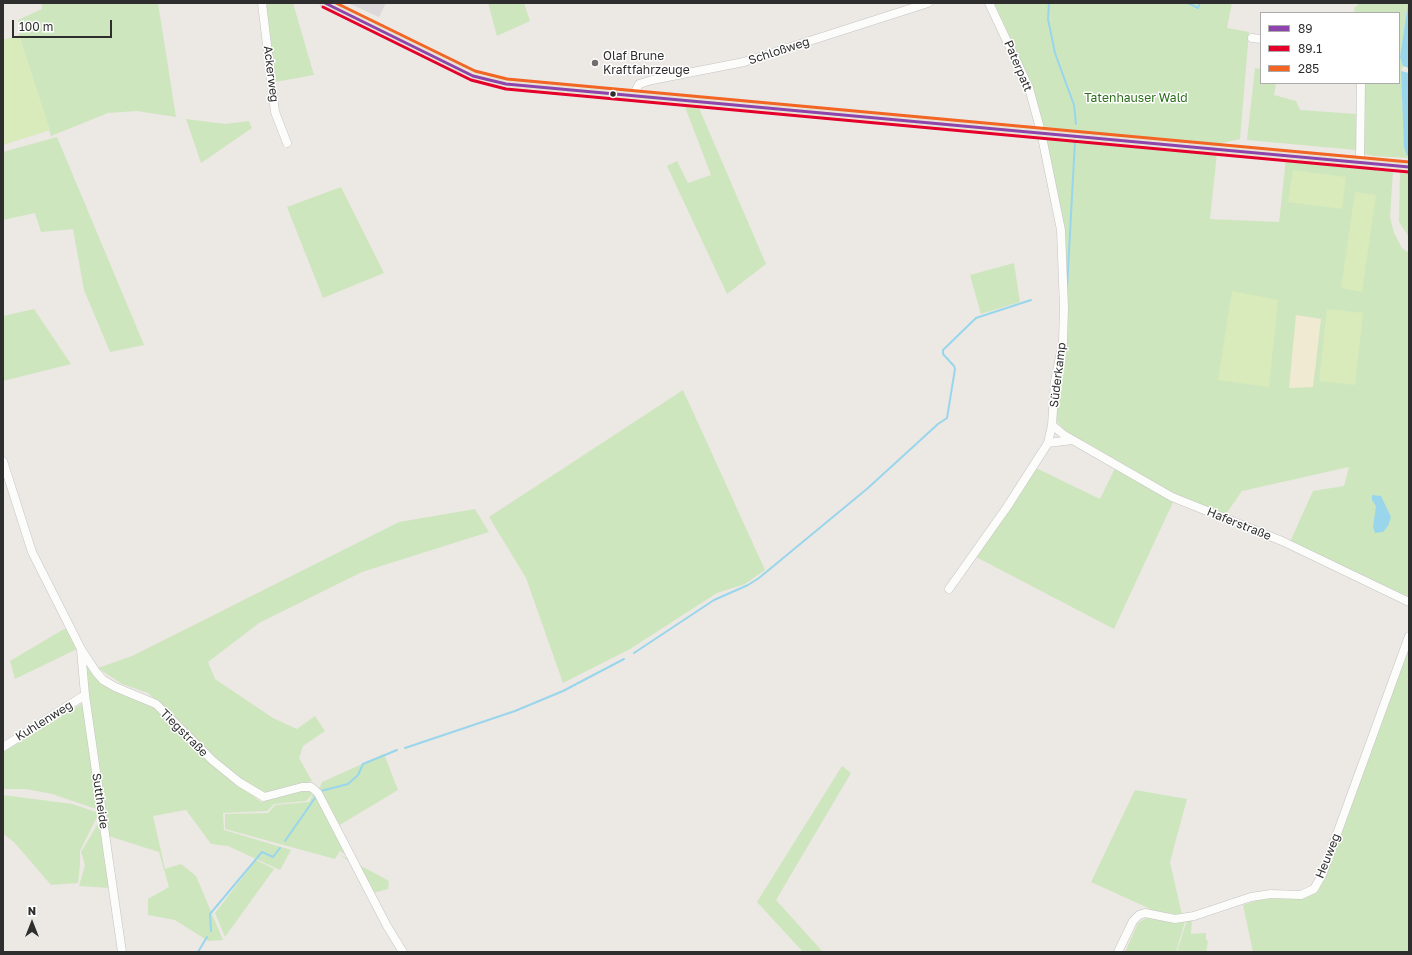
<!DOCTYPE html>
<html>
<head>
<meta charset="utf-8">
<style>
	body { margin:0 }
	#map { position:relative; width:1412px; height:955px; overflow:hidden; background:#ece8e4; font-family:"Golos Text",sans-serif }
	canvas { display:block }
	.frame { position:absolute; inset:0; border:4px solid #2e2e2e; pointer-events:none }
	.legend { position:absolute; left:1260px; top:12px; width:140px; height:72px; box-sizing:border-box; background:#fff; border:1px solid #ababab; margin:0; padding:5px 7px; list-style:none; font-size:12px; color:#2e2e2e }
	.legend li { display:flex; align-items:center; gap:8px; height:20px }
	.legend b { width:20px; border:1px solid #ababab }
	.north { position:absolute; left:12px; top:903px; width:40px; height:40px; -webkit-text-stroke:3px #fff; paint-order:stroke; rotate:0deg; font-size:11px; font-weight:700; line-height:16px; text-align:center; color:#2e2e2e }
	.north::after { content:''; display:block; margin:auto; width:14px; height:18px; background:#2e2e2e; clip-path:polygon(50% 0,100% 100%,50% 72%,0 100%) }
	.scale { position:absolute; left:12px; top:20px; width:100px; height:18px; box-sizing:border-box; border:2px solid #2e2e2e; border-top:0; padding-left:5px; font-size:12px; line-height:14px; white-space:nowrap; color:#2e2e2e; -webkit-text-stroke:3px #fff; paint-order:stroke }
</style>
</head>
<body>
<div id="map">
<canvas width="1412" height="955"></canvas>
<div class="frame"></div>
<ul class="legend">
<li><b style="height:5px;background:#8e44ad"></b>89</li>
<li><b style="height:5px;background:#e4002b"></b>89.1</li>
<li><b style="height:5px;background:#f26522"></b>285</li>
</ul>
<div class="north">N</div>
<div class="scale">100 m</div>
</div>
<script>
const context = document.querySelector('canvas').getContext('2d');
context.lineJoin = 'round';
function fill(path, color) { context.fillStyle = color; context.fill(path, 'evenodd'); }
const toPath = rows => new Path2D(rows.map(r => 'M' + r).join(''));
function stroke(path, color, width, dash) { context.strokeStyle = color; context.lineWidth = width; context.lineCap = dash ? 'butt' : 'round'; context.setLineDash(dash || []); context.stroke(path); }
function label(font, color, halo, rows, align = 'center') {
  context.font = font + ' "Golos Text",sans-serif'; context.lineWidth = 3; context.setLineDash([]); context.textBaseline = 'middle'; context.strokeStyle = halo; context.fillStyle = color; for (const [text, x, y, turn = 0] of rows) {
    context.save(); context.translate(x, y); context.rotate((+turn || 0) * Math.PI / 180); context.textAlign = isNaN(turn) ? turn : align; if (halo) context.strokeText(text, 0, 0); context.fillText(text, 0, 0); context.restore();
  }
}
fill(toPath([
	[348,3,386,3,379,17]
]), '#dcd9db');
fill(toPath([
	[41,3,158,3,176,117,137,111,108,113,51,136,19,35,18,20,42,9],
	[266,3,293,3,314,75,275,82],
	[488,3,524,3,530,21,497,36],
	[994,3,1232,3,1227,28,1249,32,1240,139,1218,144,1210,219,1279,222,1286,159,1387,169,1393,171,1390,217,1394,233,1402,248,1409,253,1409,597,1290,542,1313,491,1344,486,1349,467,1242,491,1224,517,1168,490,1084,441,1071,436,1056,421,1057,379,1067,299,1045,141,1049,137,1046,129,1042,126,1032,86],
	[1360,3,1408,3,1400,57,1403,66,1401,72,1404,132,1407,156,1409,158,1374,156,1364,154,1364,83,1399,83,1399,13,1355,13,1354,8],
	[1255,68,1261,69,1261,83,1276,83,1274,95,1296,101,1300,110,1357,114,1356,150,1247,140],
	[685,107,699,108,766,264,727,294,667,166,677,161,688,183,711,175],
	[186,119,225,124,249,121,252,128,201,163],
	[57,137,144,345,110,352,84,290,73,229,41,232,35,213,3,220,3,152],
	[1400,172,1409,173,1409,237,1399,222],
	[341,187,384,273,323,298,287,207],
	[1014,263,1020,302,981,314,970,275],
	[34,309,71,364,3,381,3,316],
	[683,390,765,570,745,584,717,593,630,649,563,683,526,578,489,517],
	[1036,468,1100,499,1115,468,1174,500,1114,629,976,557],
	[475,509,489,532,362,572,259,623,208,662,215,679,273,718,297,729,315,716,325,731,303,746,299,758,312,781,265,795,239,780,148,693,122,684,98,668,132,656,399,522],
	[64,629,68,629,77,649,15,679,10,661],
	[1409,642,1409,952,1253,952,1243,905,1268,897,1304,897,1313,894,1319,890],
	[85,661,94,673,146,699,210,762,261,802,302,790,313,793,306,801,274,804,267,811,223,813,224,830,291,850,280,870,228,846,211,844,186,810,153,816,165,869,181,864,196,876,223,940,208,941,175,920,148,915,148,899,169,887,159,852,102,834,110,888,79,886,85,865,81,852,105,812,52,794,26,789,3,789,3,752,86,701],
	[384,754,398,790,338,826,319,789,322,782],
	[842,766,851,773,776,900,823,952,803,952,757,902],
	[1135,790,1187,799,1170,862,1182,915,1157,912,1091,882],
	[313,794,320,803,348,856,340,851,335,859,225,829,225,814,268,813,275,805,309,802],
	[3,795,72,804,99,813,80,851,80,865,78,883,51,885,14,842,3,834],
	[339,854,389,881,388,889,373,893,362,871],
	[256,860,274,869,225,937,215,913],
	[1146,918,1185,922,1176,952,1125,952,1138,923],
	[1192,919,1191,934,1206,933,1206,940,1208,941,1206,952,1177,952,1187,920]
]), '#cee6be');
fill(toPath([
	[1296,315,1321,319,1313,387,1289,388]
]), '#f0ead3');
fill(toPath([
	[19,35,50,130,3,145,3,40],
	[1293,170,1346,177,1342,209,1288,202],
	[1355,192,1376,195,1362,292,1341,288],
	[1232,291,1278,300,1269,387,1218,380],
	[1327,309,1363,313,1355,385,1319,381]
]), '#d9eabb');
fill(toPath([
	[1408,3,1409,3,1409,68,1403,66,1400,57],
	[1401,71,1409,73,1409,156,1407,156,1404,147],
	[1372,495,1381,496,1391,517,1388,526,1383,532,1375,533,1373,527,1376,506,1372,500]
]), '#99d6ec');
stroke(toPath([
	[1049,3,1048,19,1055,53,1074,105,1076,124],
	[1188,3,1198,8,1200,3],
	[1409,67,1409,79],
	[1067,288,1075,141],
	[634,653,714,600,748,585,759,578,868,488,938,424,947,418,955,369,954,366,943,354,943,350,976,318,1031,300],
	[405,748,515,711,563,691,624,659],
	[321,791,348,784,358,775,363,764,397,750],
	[285,841,315,798],
	[211,931,210,914,262,852,273,857,280,848],
	[198,952,207,937]
]), '#99d6ec', 2);
const minor = toPath([
	[262,3,275,112,287,143],
	[1252,38,1261,39],
	[633,96,639,84,652,80,744,62,928,3],
	[1360,161,1361,83],
	[1052,425,1064,435,1172,497,1282,541,1409,602],
	[1048,443,1072,440],
	[3,461,32,552,81,649,96,672,103,680,115,687,156,704,212,760,239,782,264,797,302,787,311,787,318,793,387,926,403,952],
	[949,589,1007,507,1048,443,1052,425,1055,381,1063,342,1064,308,1061,230,1041,132,1029,88,989,3],
	[81,650,85,695,122,952],
	[3,747,85,695],
	[1118,952,1133,921,1139,915,1145,913,1175,919,1194,916,1251,897,1271,894,1301,895,1314,889,1322,875,1409,636]
]);
const major = toPath([
	[325,3,473,76,506,84,1409,167]
]);
stroke(minor, '#c5c4c5', 9);
stroke(major, '#c6c5c4', 11);
stroke(minor, '#fcfcfb', 8);
stroke(major, '#e8e4d6', 10);
stroke(toPath([
	[325,3,473,76,506,84,1409,167]
]), '#8e44ad', 3);
stroke(toPath([
	[323,7,471,80,506,89,1409,172]
]), '#e4002b', 3);
stroke(toPath([
	[336,3,475,71,507,79,1409,162]
]), '#f26522', 3);
for (const [x, y, r, color] of [
	[595,63,4,"#706f6e"],
	[613,94,3.5,"#2e2e2e"]
]) { const dot = new Path2D(); dot.arc(x, y, r, 0, 2 * Math.PI); context.fillStyle = color; context.fill(dot); stroke(dot, '#fff', 1.5); }
label('12px', '#2e2e2e', '#fff', [
	["Schloßweg",779,51,-18],
	["Paterpatt",1018,66,67],
	["Ackerweg",271,74,83],
	["Süderkamp",1058,375,-83],
	["Haferstraße",1239,524,22],
	["Kuhlenweg",44,721,-32],
	["Tiegstraße",184,733,45],
	["Suttheide",100,801,82],
	["Heuweg",1328,856,-68]
]);
label('12px', '#2e2e2e', '#fff', [
	["Olaf Brune",603,56],
	["Kraftfahrzeuge",603,70]
], 'left');
label('12px', '#2c6e1b', '#fff', [
	["Tatenhauser Wald",1136,98]
]);
</script>
</body>
</html>
